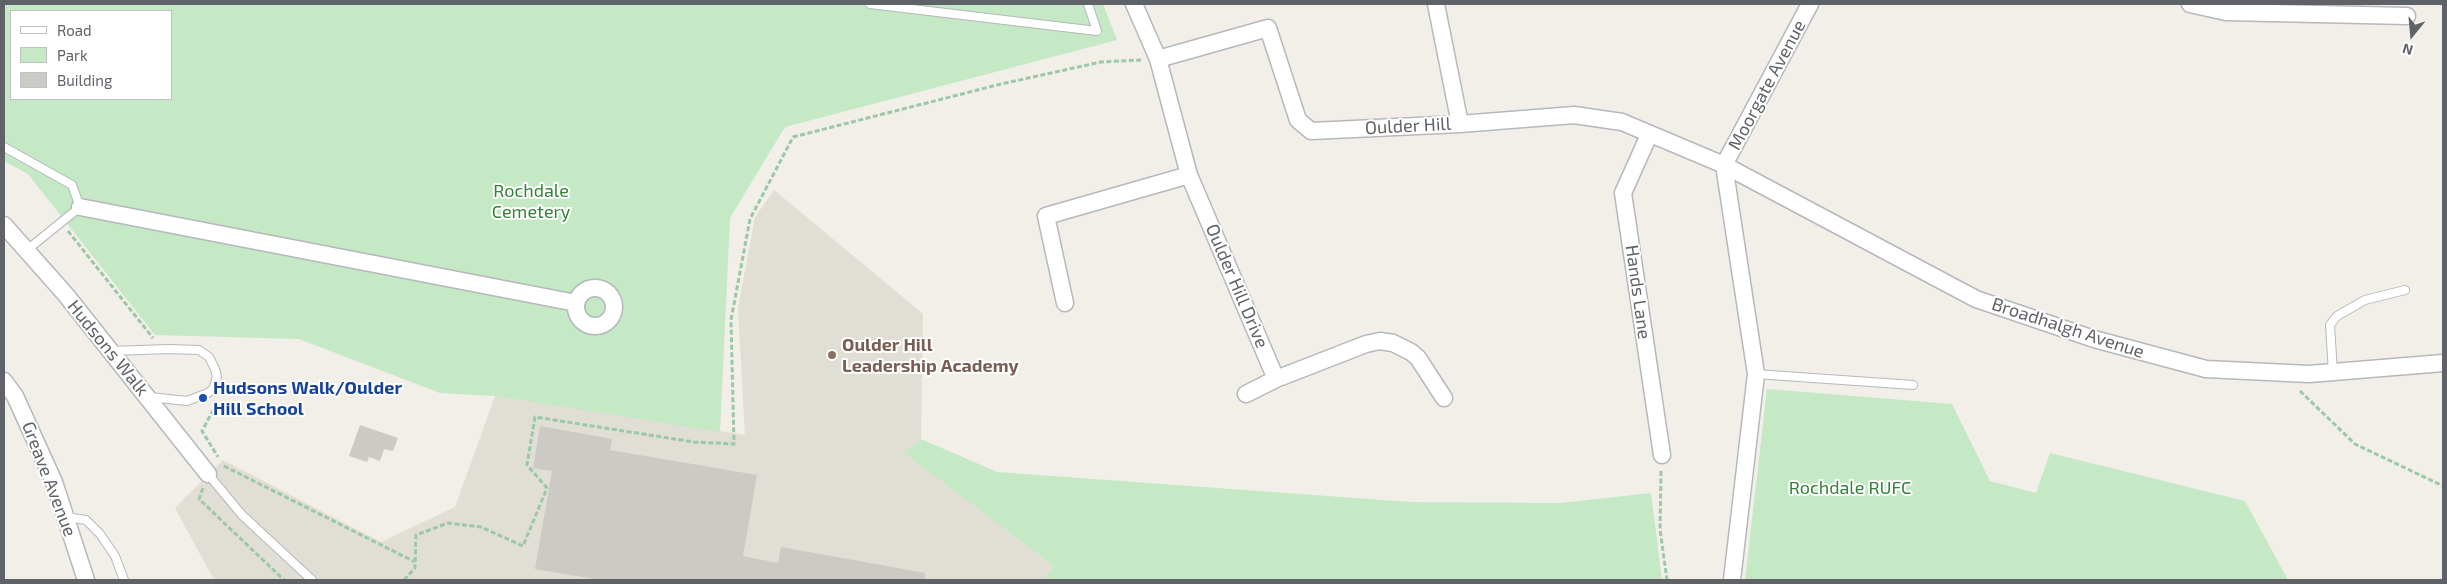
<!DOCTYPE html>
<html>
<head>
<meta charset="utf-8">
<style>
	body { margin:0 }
	#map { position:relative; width:2447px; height:584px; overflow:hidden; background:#f1efe8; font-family:"Exo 2",sans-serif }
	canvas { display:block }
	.frame { position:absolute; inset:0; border:5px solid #5f6368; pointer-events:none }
	.legend { position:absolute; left:10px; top:10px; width:162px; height:90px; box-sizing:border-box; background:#fff; border:1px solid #bfc1c3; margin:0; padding:6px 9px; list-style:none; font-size:15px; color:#5f6368 }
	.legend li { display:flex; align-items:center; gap:10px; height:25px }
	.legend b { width:25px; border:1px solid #bfc1c3 }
	.north { position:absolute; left:2387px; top:10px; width:50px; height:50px; -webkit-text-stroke:4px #fff; paint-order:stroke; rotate:197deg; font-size:14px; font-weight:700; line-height:20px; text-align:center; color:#5f6368 }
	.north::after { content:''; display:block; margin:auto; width:18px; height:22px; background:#5f6368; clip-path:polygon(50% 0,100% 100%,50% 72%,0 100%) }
</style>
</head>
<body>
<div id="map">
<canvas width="2447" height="584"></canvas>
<div class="frame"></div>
<ul class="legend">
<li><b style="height:6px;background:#fff"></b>Road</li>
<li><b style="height:14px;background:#c5e8c5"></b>Park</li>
<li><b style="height:14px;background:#cccac5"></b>Building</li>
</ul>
<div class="north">N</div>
</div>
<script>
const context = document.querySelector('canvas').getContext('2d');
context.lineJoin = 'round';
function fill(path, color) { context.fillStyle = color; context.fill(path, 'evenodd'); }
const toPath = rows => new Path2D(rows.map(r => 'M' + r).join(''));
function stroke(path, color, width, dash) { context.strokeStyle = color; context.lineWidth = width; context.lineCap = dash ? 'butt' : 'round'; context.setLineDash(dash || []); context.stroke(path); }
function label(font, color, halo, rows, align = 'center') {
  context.font = font + ' "Exo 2",sans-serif'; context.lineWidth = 4; context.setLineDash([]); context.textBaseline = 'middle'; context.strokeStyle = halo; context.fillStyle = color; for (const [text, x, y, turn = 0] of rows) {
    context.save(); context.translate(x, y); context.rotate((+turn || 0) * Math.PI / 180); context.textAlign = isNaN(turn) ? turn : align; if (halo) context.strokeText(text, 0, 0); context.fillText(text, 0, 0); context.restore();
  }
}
fill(toPath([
	[774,190,923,314,921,439,905,453,1054,566,1044,580,214,580,175,508,223,460,381,542,455,507,495,396,745,435,738,308,755,217]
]), '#e1ded6');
fill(toPath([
	[4,4,1103,4,1117,40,785,127,730,218,720,432,495,396,440,393,299,339,155,335,28,174,4,161],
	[11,11,171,11,171,99,11,99],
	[1767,389,1952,404,1990,481,2036,493,2050,453,2245,501,2288,580,1745,580],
	[921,439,997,472,1410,502,1560,503,1651,493,1662,580,1044,580,1054,566,904,453]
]), '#c5e8c5');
fill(toPath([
	[360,425,398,438,393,451,384,449,380,461,369,457,367,462,349,456],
	[540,426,612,439,610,450,757,475,743,556,778,563,781,547,925,573,925,580,600,580,535,569,552,471,533,468]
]), '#cccac5');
const service = toPath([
	[870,4,1097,31,1088,4],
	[4,147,72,185,80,207,27,250],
	[111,351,169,349,199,350,209,357,215,369,217,377,213,389,208,393,187,401,150,397],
	[2333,373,2330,325,2337,316,2365,300,2405,290],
	[1756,374,1913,385],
	[208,474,242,515,312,580],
	[66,517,86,520,100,534,115,556,124,580]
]);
const minor = toPath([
	[1134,4,1158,59,1189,175,1276,379,1366,344,1380,341,1393,343,1411,352,1418,358,1444,398],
	[1436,4,1460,124],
	[2190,4,2226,12,2407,16],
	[1158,59,1268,28,1298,120,1311,131,1460,124,1574,115,1622,122,1724,165,1976,299,2094,339,2206,369,2309,374,2443,363],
	[1649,135,1623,193,1662,455],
	[1724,165,1756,374,1732,580],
	[1724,165,1810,4],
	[80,207,576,303],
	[4,225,66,295,208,474],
	'576 307a19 19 0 1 1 38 0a19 19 0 1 1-38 0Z',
	[1065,303,1046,216,1189,175],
	[4,381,15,396,54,482,86,580],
	[1246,394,1276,379]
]);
stroke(service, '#b5b8bc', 10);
stroke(minor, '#b5b8bc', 19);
stroke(toPath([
	[68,231,153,338],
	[2300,391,2355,444,2443,486],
	[217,403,202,431,218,457],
	[224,466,415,562],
	[1661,471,1660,529,1667,580],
	[203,488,199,499,284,580],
	[404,580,415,568,416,535,448,523,481,527,523,546,547,488,527,465,535,417,694,442,734,444,731,320,750,219,793,137,1001,84,1101,62,1141,60]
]), '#9cc7a9', 3, [5, 2.5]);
stroke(service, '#fff', 8);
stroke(minor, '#fff', 16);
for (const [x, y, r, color] of [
	[832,355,5,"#8d6e63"],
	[203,398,5,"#1a4fb4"]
]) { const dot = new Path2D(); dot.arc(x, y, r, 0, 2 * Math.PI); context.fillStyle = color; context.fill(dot); stroke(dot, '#fff', 2); }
label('18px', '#5f6368', '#fff', [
	["Moorgate Avenue",1767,85,-62],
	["Oulder Hill",1408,126,-3],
	["Oulder Hill Drive",1237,286,67],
	["Hands Lane",1638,292,82],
	["Broadhalgh Avenue",2068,328,18],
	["Hudsons Walk",108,348,51],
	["Greave Avenue",49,479,69]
]);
label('18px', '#348238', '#fff', [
	["Rochdale",531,191],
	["Cemetery",531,212],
	["Rochdale RUFC",1850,488]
]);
label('bold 18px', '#785e54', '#fff', [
	["Oulder Hill",842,345],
	["Leadership Academy",842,366]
], 'left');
label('bold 18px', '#164399', '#fff', [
	["Hudsons Walk/Oulder",213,388],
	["Hill School",213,409]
], 'left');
</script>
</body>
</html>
